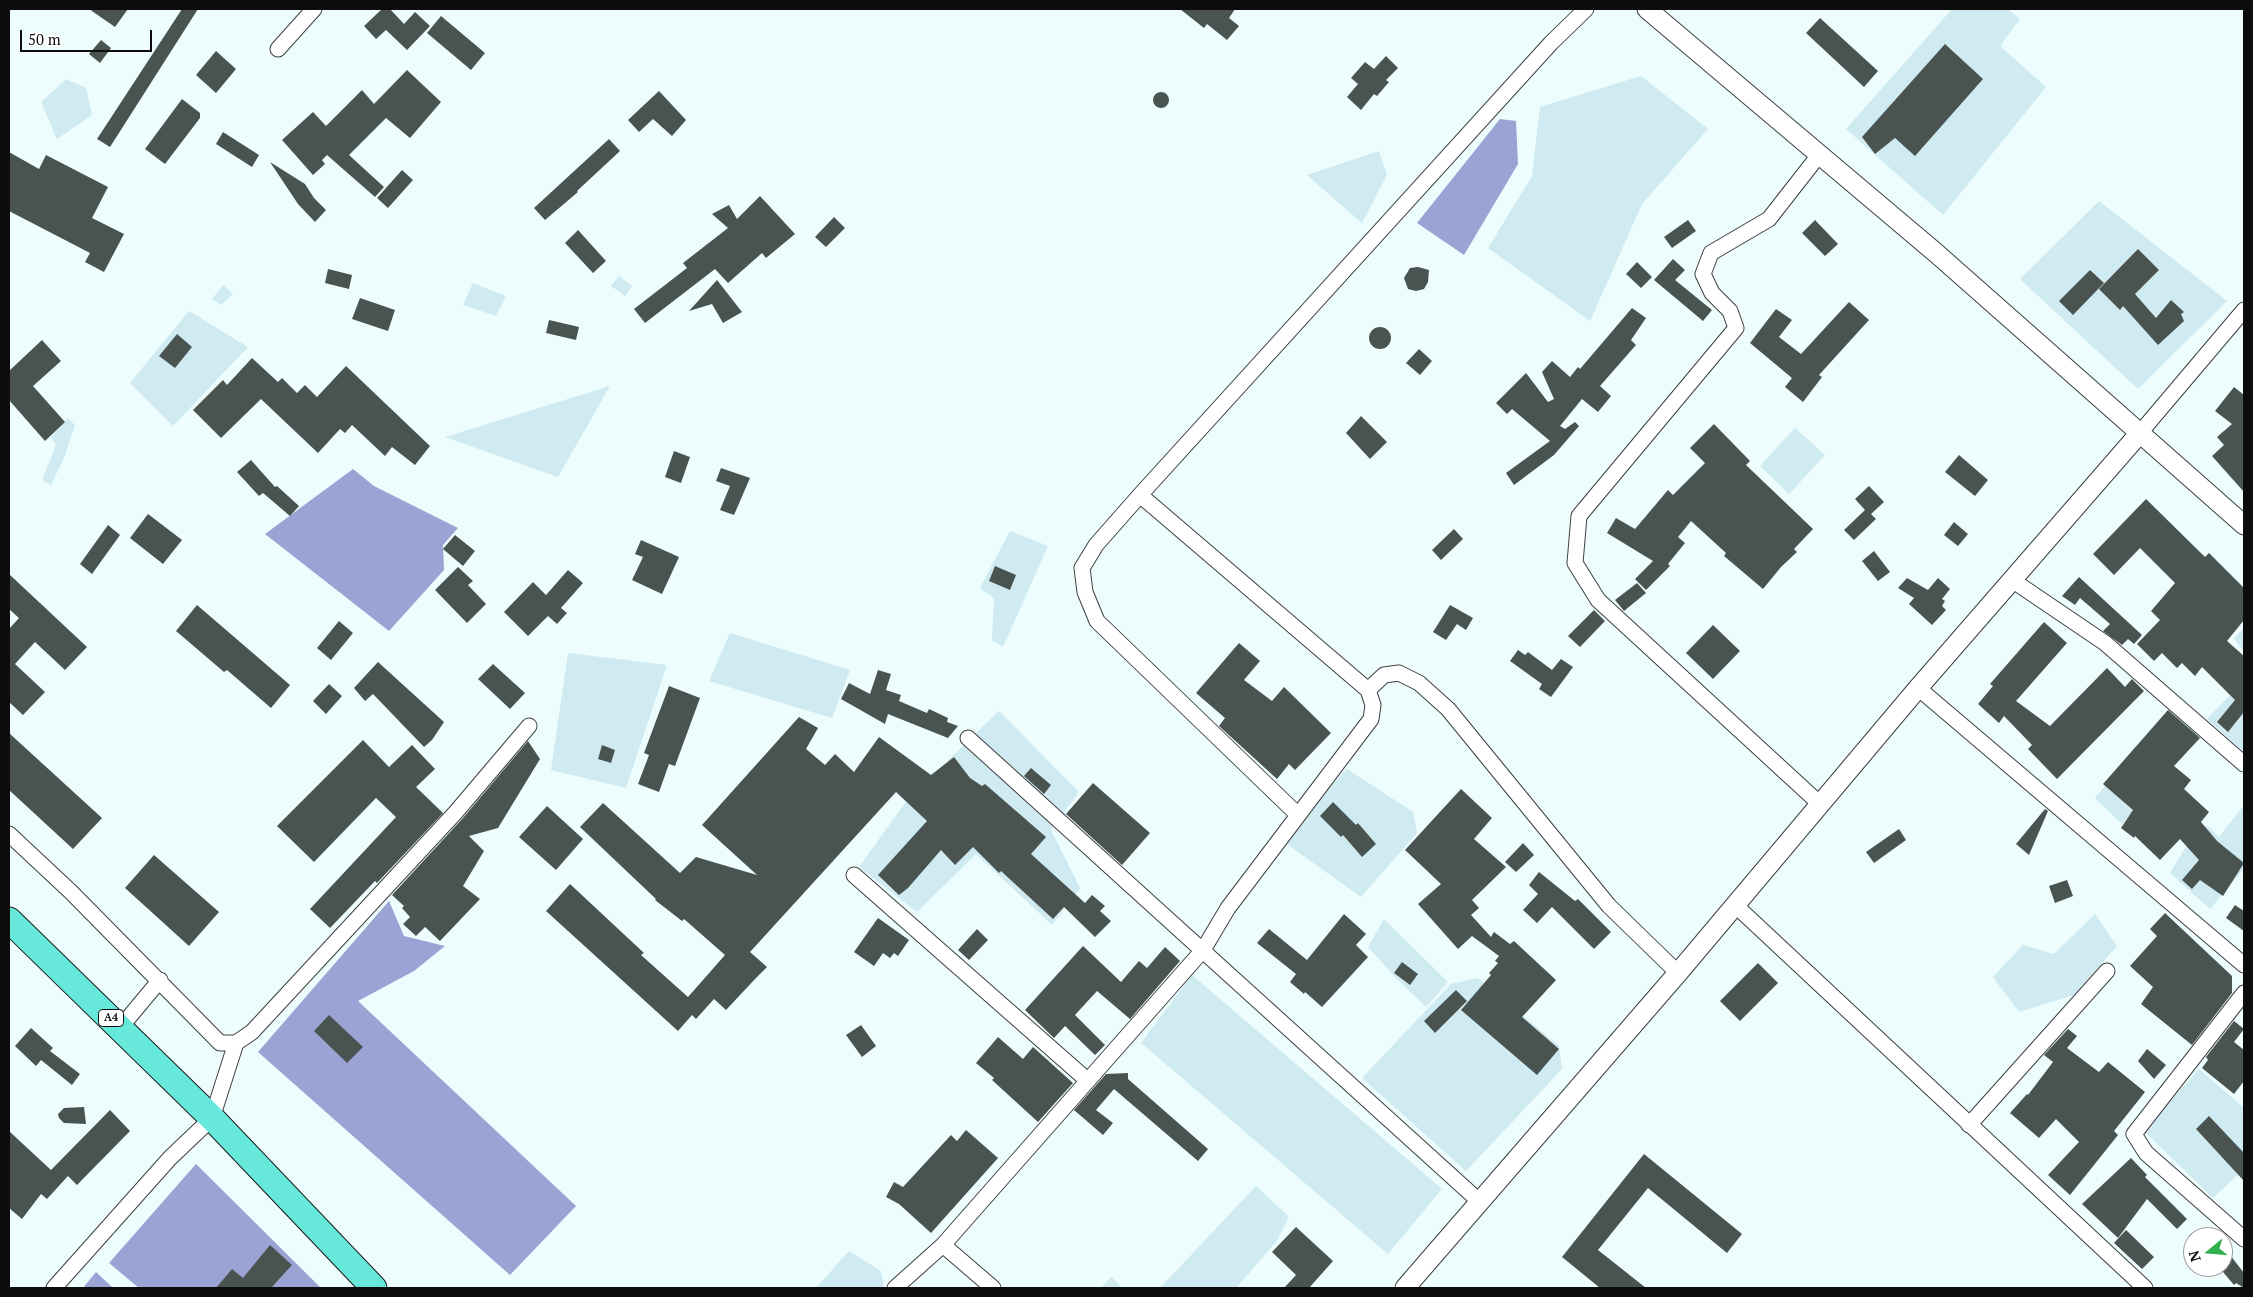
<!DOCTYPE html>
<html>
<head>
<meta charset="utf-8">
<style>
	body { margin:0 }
	#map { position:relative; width:2253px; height:1297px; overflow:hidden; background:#edfcfd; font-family:"PT Serif",serif }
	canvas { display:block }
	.frame { position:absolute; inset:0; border:10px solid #0c0c0c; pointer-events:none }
	.north { position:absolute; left:2183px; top:1227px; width:50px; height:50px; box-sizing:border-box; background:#fff; border:1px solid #9e9e9e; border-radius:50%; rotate:253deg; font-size:14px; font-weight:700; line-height:20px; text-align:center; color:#0c0c0c }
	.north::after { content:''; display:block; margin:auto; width:18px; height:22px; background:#30b04f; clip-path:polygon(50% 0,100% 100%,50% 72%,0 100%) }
	.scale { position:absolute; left:20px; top:30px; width:132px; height:22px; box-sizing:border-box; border:2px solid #0c0c0c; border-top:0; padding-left:6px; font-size:15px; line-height:18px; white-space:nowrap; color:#0c0c0c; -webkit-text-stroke:4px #fff; paint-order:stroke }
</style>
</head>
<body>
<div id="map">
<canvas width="2253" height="1297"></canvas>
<div class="frame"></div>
<div class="north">N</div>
<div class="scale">50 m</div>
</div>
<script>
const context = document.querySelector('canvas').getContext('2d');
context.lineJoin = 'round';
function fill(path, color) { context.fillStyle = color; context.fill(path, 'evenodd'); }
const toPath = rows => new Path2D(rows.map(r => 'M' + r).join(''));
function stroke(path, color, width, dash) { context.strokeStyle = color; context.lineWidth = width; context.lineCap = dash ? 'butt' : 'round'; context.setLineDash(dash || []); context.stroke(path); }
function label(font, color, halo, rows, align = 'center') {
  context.font = font + ' "PT Serif",serif'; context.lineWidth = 5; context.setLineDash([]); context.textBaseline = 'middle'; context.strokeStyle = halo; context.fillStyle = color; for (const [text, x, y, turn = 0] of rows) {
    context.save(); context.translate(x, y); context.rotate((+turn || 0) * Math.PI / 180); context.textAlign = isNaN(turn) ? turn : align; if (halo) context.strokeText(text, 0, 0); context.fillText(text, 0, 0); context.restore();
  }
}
fill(toPath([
	[1952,9,2008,9,2020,19,2000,46,2046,87,1943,215,1846,129],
	[1641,76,1708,129,1642,204,1590,321,1488,248,1532,176,1540,107],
	[66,79,86,88,92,115,57,139,41,102],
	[1379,151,1387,175,1362,223,1307,175],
	[2099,201,2227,301,2138,389,2020,279],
	[619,276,632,286,625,296,611,286],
	[473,283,506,296,496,316,463,305],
	[223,285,233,294,221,305,212,299],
	[189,311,248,347,173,426,130,383],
	[610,386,558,477,445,437],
	[68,418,75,425,64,458,51,485,42,480,56,445,51,437],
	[1795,428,1825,455,1789,494,1760,466],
	[1010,531,1048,546,1003,647,992,640,994,598,980,588],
	[2244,628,2244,652,2234,638],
	[730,633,850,670,832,718,709,681],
	[568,653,667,665,626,788,551,770],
	[2244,681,2244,752,2207,719],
	[2170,707,2201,736,2122,824,2095,798],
	[999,711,1079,792,1051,830,1080,888,1052,925,976,854,917,912,859,867,907,800],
	[1347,769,1413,812,1417,833,1361,897,1281,840],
	[2244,805,2244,869,2210,909,2170,873,2196,830,2208,826,2219,837],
	[2095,914,2117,946,2074,995,2019,1012,1993,977,2023,945,2054,954],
	[1384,919,1448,982,1426,1007,1396,978,1368,947],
	[1192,975,1442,1189,1388,1254,1141,1043],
	[1478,978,1559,1046,1562,1069,1466,1171,1362,1078,1451,984],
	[2199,1069,2244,1108,2244,1169,2213,1198,2144,1131],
	[1256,1186,1289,1217,1277,1241,1236,1288,1160,1288],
	[849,1251,881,1271,884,1288,816,1288],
	[1111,1277,1123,1288,1101,1288]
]), '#cfeaf1');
fill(toPath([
	[1500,119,1516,121,1518,164,1464,255,1417,223],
	[353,469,374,486,458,528,443,545,444,570,389,631,265,534],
	[389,901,404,936,445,946,414,971,358,1001,576,1206,510,1275,258,1052],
	[196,1164,321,1288,139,1288,109,1263],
	[96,1272,113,1288,83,1288]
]), '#9aa3d4');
fill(toPath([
	[89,9,128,9,115,27],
	[182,9,198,9,110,147,97,139],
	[382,9,390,9,404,24,415,12,430,26,407,50,386,30,376,39,364,26],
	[1180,9,1235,9,1229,18,1239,26,1227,40,1207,24,1204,28],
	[441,16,485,53,471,70,427,33],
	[1820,18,1878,71,1864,87,1806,33],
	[101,40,111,48,100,63,89,54],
	[1945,44,1983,79,1915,156,1895,138,1875,154,1862,137],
	[216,51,236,69,216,93,196,75],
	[1386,56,1398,68,1386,80,1389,82,1377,96,1374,94,1361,110,1347,97,1358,84,1351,78,1365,62,1374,69],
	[407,70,441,102,410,138,386,118,349,155,384,187,375,197,327,155,322,160,325,164,313,175,282,140,313,112,326,126,362,90,374,104],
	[659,91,686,120,672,136,653,119,639,132,628,120],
	'1153 100a8 8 0 1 1 16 0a8 8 0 1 1-16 0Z',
	[182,99,200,113,200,118,165,164,145,149],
	[223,132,259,155,252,167,216,144],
	[609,139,620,151,577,191,578,192,545,220,534,208],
	[9,152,39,169,46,155,108,187,92,218,124,234,104,272,85,262,90,253,9,211],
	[270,162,305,184,314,198,326,210,315,222,298,204],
	[402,170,413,180,388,208,377,198],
	[760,196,795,234,766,258,762,253,728,283,715,269,645,323,634,309,687,268,683,263,728,228,712,214,729,205,737,219],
	[834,217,845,228,826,247,815,237],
	[1688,220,1696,231,1672,248,1664,237],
	[1815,220,1838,244,1825,256,1802,233],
	[578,230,606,261,593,273,565,243],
	[2138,249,2159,270,2135,294,2156,318,2171,300,2184,312,2181,314,2184,321,2158,345,2123,306,2120,310,2099,289],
	[1673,259,1685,270,1675,280,1712,310,1703,321,1654,280],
	[1637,262,1652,277,1641,288,1626,274],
	[1418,267,1429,270,1428,282,1424,289,1416,291,1408,289,1404,278,1410,268],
	[328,269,352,275,349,289,325,283],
	[2090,270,2104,283,2073,315,2059,301],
	[717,280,742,312,723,323,712,304,689,311],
	[360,298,395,310,388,331,352,319],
	[1849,302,1869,320,1819,375,1822,377,1803,402,1785,387,1792,378,1750,343,1776,309,1792,320,1779,337,1801,354],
	[1632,308,1646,318,1631,340,1636,345,1600,386,1611,396,1598,412,1582,399,1560,426,1565,429,1575,422,1579,426,1554,455,1514,485,1506,473,1550,441,1512,409,1507,414,1496,403,1526,373,1548,402,1554,399,1542,372,1552,361,1570,377,1578,367,1580,369],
	[549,320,579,327,576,340,546,333],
	'1369 338a11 11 0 1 1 22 0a11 11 0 1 1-22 0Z',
	[177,334,192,347,175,368,159,356],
	[42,340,61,361,33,386,65,422,45,441,9,400,9,371],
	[1419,349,1432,361,1420,375,1406,363],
	[252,358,278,382,282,378,297,393,305,385,317,397,346,366,430,446,415,465,392,447,385,456,352,425,345,433,340,429,318,453,261,399,221,438,193,410,223,380,227,385],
	[2234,387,2244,395,2244,492,2212,456,2224,445,2217,437,2232,424,2215,411],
	[1361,416,1387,442,1370,459,1346,433],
	[1714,424,1750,461,1746,465,1813,529,1794,549,1797,552,1781,567,1763,589,1724,556,1726,553,1691,521,1678,537,1685,543,1668,564,1670,566,1646,590,1635,579,1653,561,1607,533,1616,518,1635,529,1668,490,1673,495,1705,463,1690,448],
	[674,451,690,457,681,483,665,477],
	[1959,455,1988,480,1975,496,1945,472],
	[251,460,275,487,277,486,299,506,290,516,263,493,259,496,237,472],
	[721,468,750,478,734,515,720,510,730,486,716,481],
	[1869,486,1884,502,1871,514,1876,519,1854,540,1844,530,1865,510,1855,499],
	[2146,499,2205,557,2209,553,2244,588,2244,620,2227,641,2244,656,2244,712,2228,732,2217,722,2235,700,2202,667,2195,676,2182,663,2177,668,2162,653,2154,661,2137,644,2160,620,2151,611,2175,583,2140,548,2114,575,2093,554],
	[148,514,182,540,163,564,130,538],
	[1954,522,1968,534,1958,546,1944,535],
	[108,525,120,535,92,574,80,564],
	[1454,529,1463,539,1441,560,1432,550],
	[455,535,475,551,463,566,443,549],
	[641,540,679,557,662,594,632,580,643,557,635,554],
	[1874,551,1890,572,1878,581,1862,561],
	[995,566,1016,575,1010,590,989,581],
	[458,567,473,581,468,585,486,604,467,623,435,590],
	[568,570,583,583,561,608,567,613,557,624,548,616,528,636,504,612,533,582,546,595],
	[9,574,87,647,65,670,35,642,15,664,45,692,23,715,9,702,9,629,19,618,9,609],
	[2079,577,2142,635,2134,644,2128,639,2122,645,2103,631,2110,624,2080,598,2075,605,2062,596],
	[1907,578,1928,590,1938,578,1950,589,1942,599,1945,601,1942,606,1946,610,1932,625,1909,604,1914,598,1898,588],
	[1637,583,1646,593,1624,611,1615,600],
	[197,605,290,685,271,708,227,670,224,672,176,631],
	[1450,605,1473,618,1466,630,1457,624,1446,640,1433,632],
	[1594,610,1605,621,1580,647,1568,636],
	[339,621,353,633,331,660,317,648],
	[2044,622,2067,643,2016,701,2050,726,2107,668,2125,687,2132,679,2144,691,2057,779,2028,749,2032,745,2004,716,1999,723,1978,704,1993,686,1990,684],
	[1713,625,1740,651,1713,679,1686,653],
	[1239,643,1260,661,1244,680,1272,701,1284,687,1331,733,1295,770,1289,764,1277,779,1219,726,1225,718,1196,693],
	[1518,650,1525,655,1528,652,1552,670,1561,659,1573,667,1551,697,1539,689,1542,684,1510,661],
	[378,662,444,722,432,740,424,747,373,694,365,701,354,688],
	[493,664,525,693,510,709,478,679],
	[878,670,891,674,886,690,901,695,899,701,927,713,929,709,948,718,947,722,958,726,948,738,888,714,885,724,841,699,849,683,870,694],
	[329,684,342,696,326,714,313,701],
	[669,686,700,698,675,766,669,764,659,792,638,784,649,755,644,753],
	[2168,710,2200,738,2174,766,2191,780,2184,789,2209,812,2201,822,2217,841,2244,863,2223,896,2200,880,2192,889,2182,880,2199,860,2180,839,2160,860,2135,836,2134,838,2121,828,2133,810,2103,784],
	[799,717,818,728,806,749,825,765,835,754,854,772,879,737,931,775,954,757,970,778,982,786,985,784,1046,837,1031,854,1085,903,1092,895,1105,906,1100,911,1111,921,1095,937,1064,907,1053,919,1001,871,999,873,973,847,955,865,941,850,908,888,899,895,878,875,927,821,896,792,750,952,767,967,756,978,726,1010,714,999,696,1019,692,1015,678,1031,546,911,570,884,644,953,641,955,688,997,725,955,684,919,682,921,655,900,656,899,580,827,603,803,680,873,696,857,757,875,702,825],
	[9,733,102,818,73,849,9,790],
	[363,740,389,767,412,745,435,769,416,787,443,813,377,883,375,881,330,928,310,909,396,817,376,798,314,862,277,826],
	[528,741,540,759,498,828,469,836,484,851,463,886,480,899,440,941,425,927,416,936,403,924,410,917,402,908,404,906,392,895,463,818],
	[602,745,615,750,611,763,598,759],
	[1031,768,1051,785,1044,794,1024,776],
	[1093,783,1150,833,1122,865,1066,814],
	[1461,789,1492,818,1474,839,1506,867,1472,900,1479,908,1471,915,1491,937,1494,932,1510,944,1514,941,1556,980,1522,1017,1559,1049,1537,1075,1461,1010,1491,975,1489,973,1498,963,1495,961,1499,956,1472,936,1458,949,1418,904,1441,884,1405,850],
	[1333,802,1356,825,1358,823,1376,844,1362,857,1343,835,1341,837,1320,816],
	[547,806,583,839,556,870,519,837],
	[2045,809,2048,811,2029,855,2016,844],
	[1899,829,1906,840,1874,863,1866,852],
	[1523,843,1534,855,1516,872,1505,862],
	[154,855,219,912,189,946,125,888],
	[1539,872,1575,901,1578,899,1611,932,1594,949,1552,907,1537,923,1523,910,1538,894,1529,885],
	[2067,880,2073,896,2055,903,2049,886],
	[2235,905,2244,911,2244,931,2226,918],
	[2165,913,2232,976,2232,993,2192,1045,2141,1004,2153,987,2130,966,2157,936,2150,929],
	[1344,914,1366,934,1356,945,1368,957,1322,1007,1305,992,1304,994,1290,982,1296,974,1257,943,1269,929,1307,960],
	[878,918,909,940,898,956,894,953,890,958,883,953,874,966,854,952],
	[977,929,988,940,969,960,958,950],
	[1083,946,1121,982,1139,961,1147,968,1165,947,1180,961,1130,1019,1097,991,1075,1015,1105,1045,1095,1055,1065,1026,1054,1038,1025,1010],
	[1402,962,1418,974,1410,985,1394,973],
	[1758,963,1778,983,1740,1021,1720,1001],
	[1456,990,1467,1001,1435,1033,1424,1021],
	[329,1015,363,1047,347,1063,314,1031],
	[2234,1021,2244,1029,2234,1042,2244,1050,2244,1081,2234,1094,2202,1068,2208,1060,2206,1057],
	[861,1025,876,1046,862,1057,846,1035],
	[31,1028,53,1048,50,1051,80,1074,72,1085,41,1060,36,1066,15,1046],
	[2068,1029,2077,1036,2067,1048,2099,1072,2108,1062,2145,1092,2114,1131,2118,1135,2070,1195,2048,1175,2079,1142,2056,1119,2039,1138,2010,1113,2027,1094,2028,1095,2053,1062,2044,1055],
	[998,1037,1023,1059,1033,1047,1073,1083,1038,1122,992,1080,994,1078,976,1063],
	[2147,1049,2166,1065,2154,1079,2138,1061],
	[1128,1073,1128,1079,1208,1149,1198,1161,1114,1089,1096,1110,1113,1123,1103,1135,1074,1110,1106,1074],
	[84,1107,86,1124,64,1123,59,1118,58,1114,64,1108],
	[110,1110,130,1131,77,1185,68,1176,47,1199,41,1194,22,1219,9,1208,9,1131,51,1170],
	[2209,1116,2244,1153,2244,1181,2196,1129],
	[966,1130,998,1158,931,1233,899,1204,886,1197,894,1182,903,1187,951,1135,957,1141],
	[1644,1154,1742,1234,1727,1253,1648,1188,1598,1250,1646,1288,1600,1288,1562,1257],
	[2131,1158,2147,1175,2145,1177,2187,1219,2177,1229,2147,1199,2118,1238,2082,1204],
	[1296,1227,1333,1261,1309,1288,1284,1288,1296,1275,1272,1252],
	[2126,1230,2154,1257,2142,1269,2114,1243],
	[270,1245,292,1265,271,1288,216,1288,232,1269,243,1278],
	[2223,1246,2244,1273,2244,1288,2236,1283,2234,1285,2223,1272]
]), '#495451');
const minor = toPath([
	[278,49,314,9],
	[1819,155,1769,219,1711,253,1703,274,1712,293,1730,311,1736,328,1579,516,1575,563,1598,600,1820,804],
	[2139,434,2244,310],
	[1140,495,1368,690],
	[2012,580,2105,643,2244,764],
	[1918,688,2244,965],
	[968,738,1480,1202],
	[1298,815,1097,621,1085,592,1082,568,1096,545,1140,495,1551,43,1586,9],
	[9,834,71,892,220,1043,236,1043,252,1032,456,812,529,726],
	[854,875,1087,1080],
	[1735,905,2145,1288],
	[2244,993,2134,1134,2146,1153,2244,1239],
	[120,1028,160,980],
	[1969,1125,2107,971],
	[943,1245,1203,950,1228,908,1371,719,1373,705,1368,690,1384,675,1399,673,1419,683,1448,709,1609,906,1678,973],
	[54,1288,170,1158,212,1118,236,1043],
	[895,1288,943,1245,993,1288]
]);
const tertiary = toPath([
	[1647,9,1936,253,2244,525],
	[1405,1288,1678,973,1918,688,2139,434]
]);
const trunk = toPath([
	[9,920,212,1118,374,1288]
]);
stroke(minor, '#3f3f3f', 17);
stroke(tertiary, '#3f3f3f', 21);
stroke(trunk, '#1d1d1d', 27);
stroke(minor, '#fff', 15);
stroke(tertiary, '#fff', 19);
stroke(trunk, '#66e8da', 25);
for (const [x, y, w] of [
	[111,1018,25]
]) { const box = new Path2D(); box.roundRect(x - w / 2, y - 8.5, w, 17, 4); context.fillStyle = '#fff'; context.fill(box); stroke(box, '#0c0c0c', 1); }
label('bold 11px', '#0c0c0c', null, [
	["A4",111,1018]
]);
</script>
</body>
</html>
